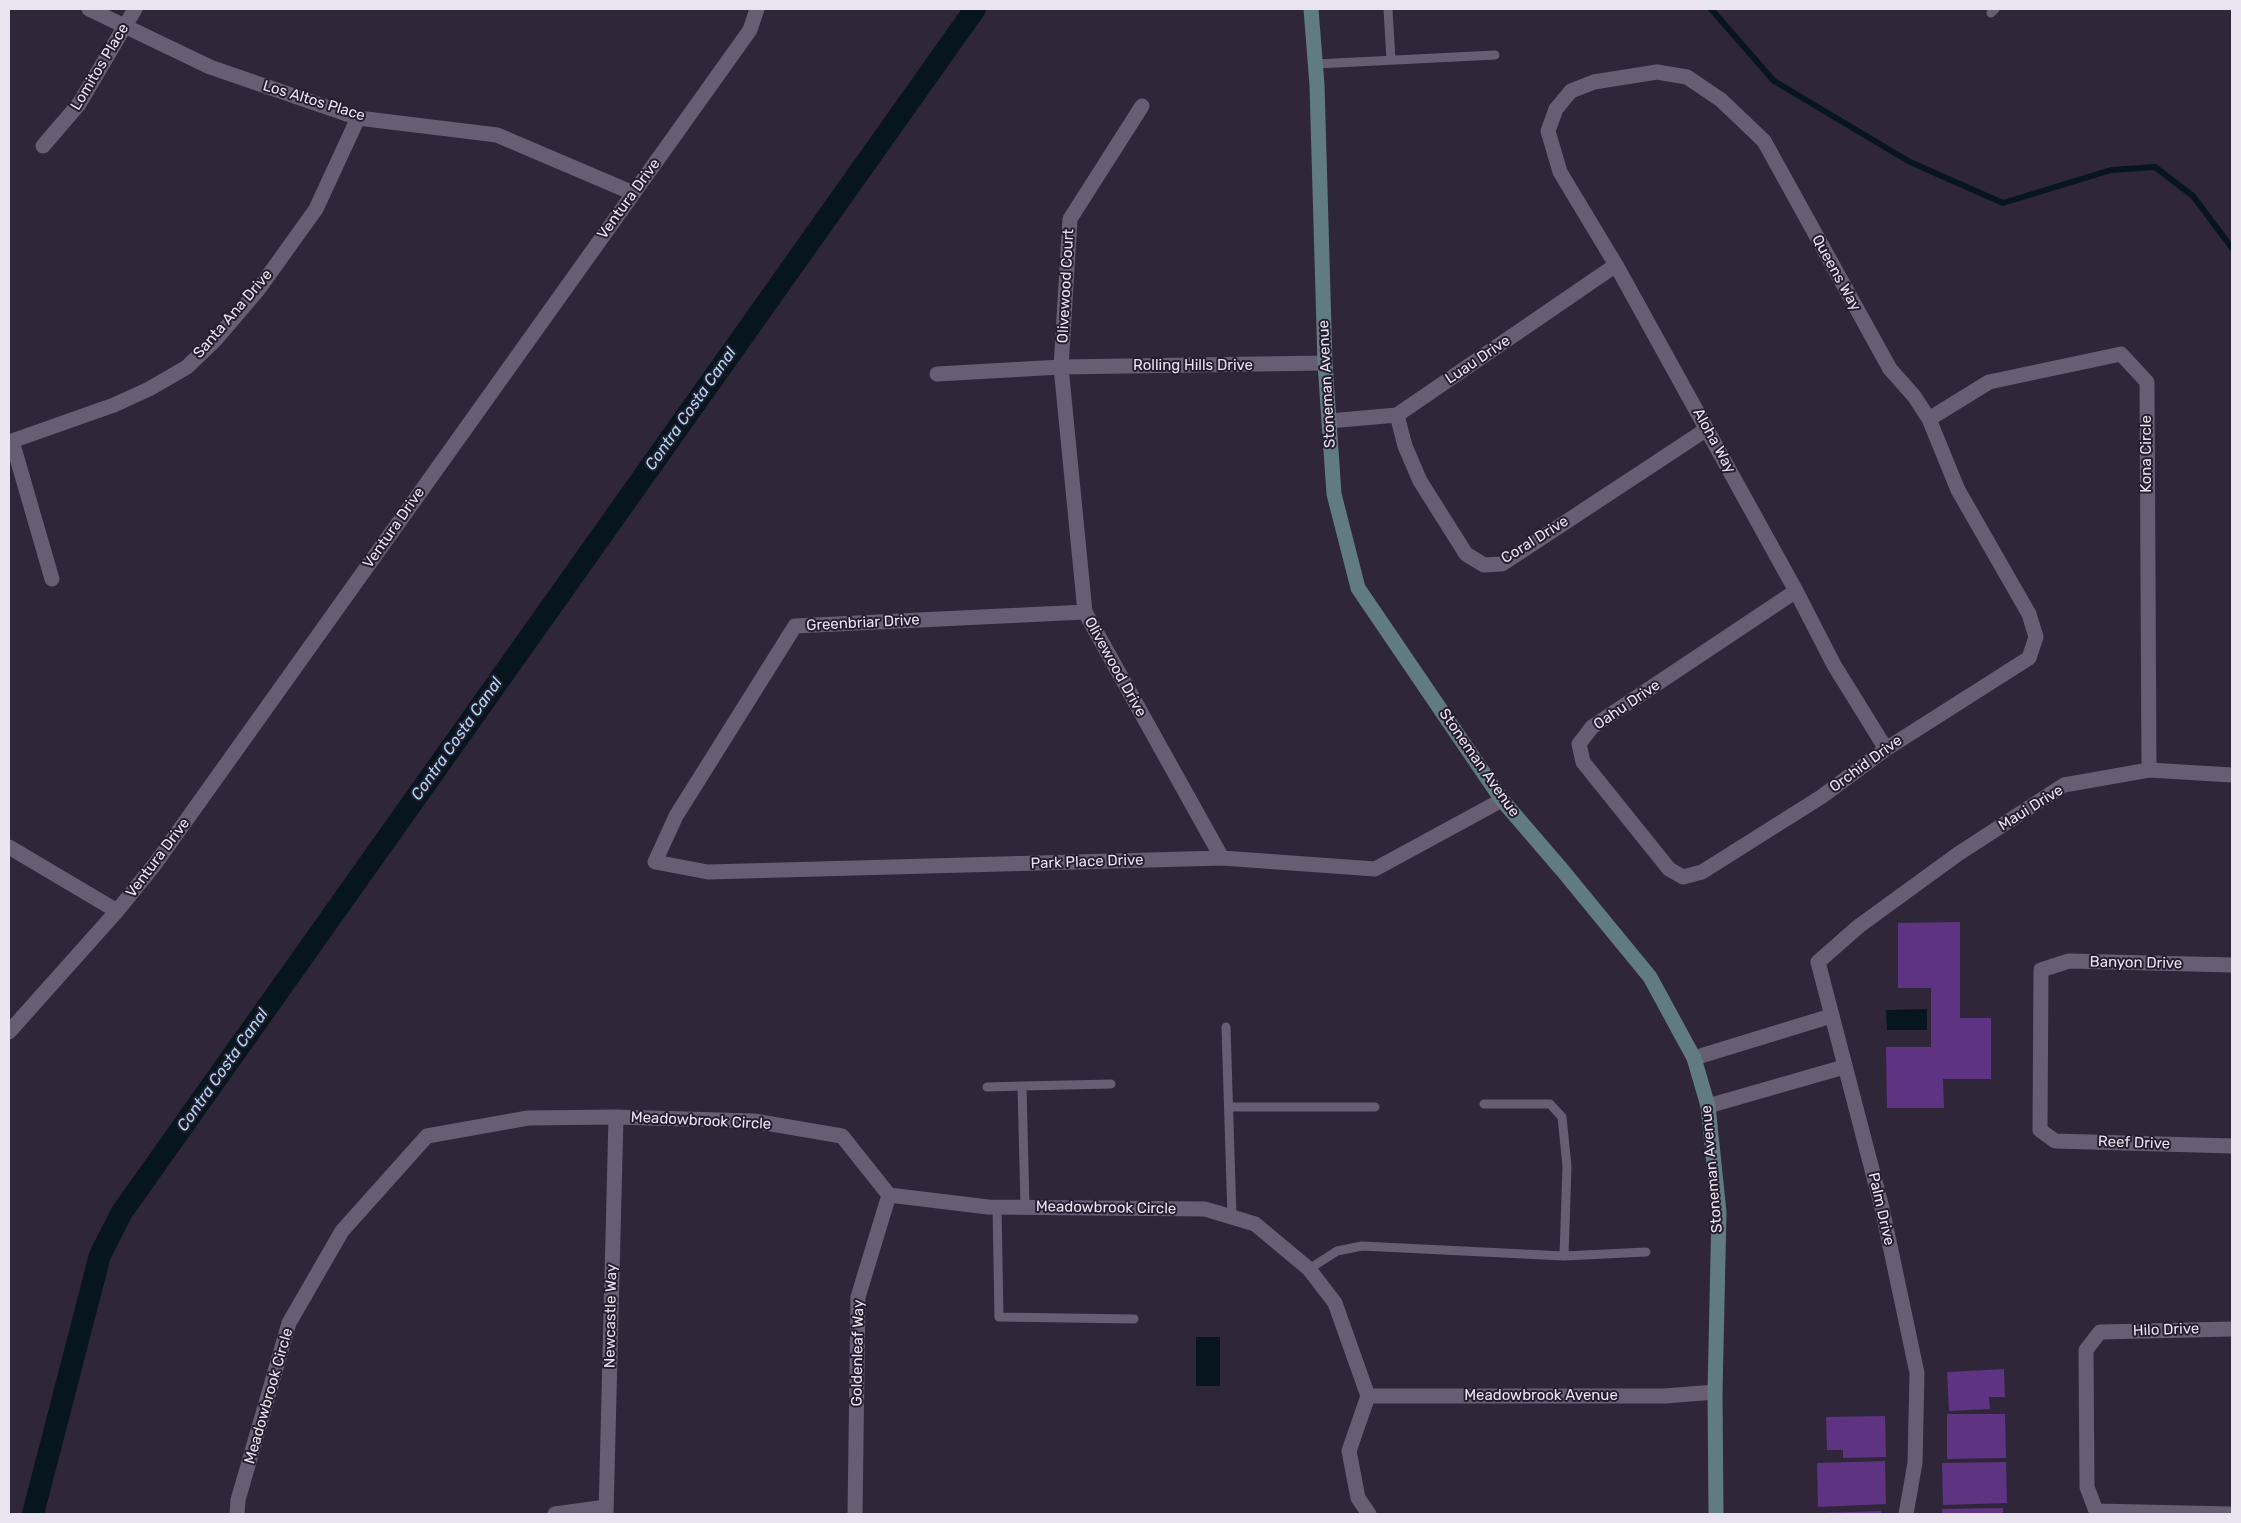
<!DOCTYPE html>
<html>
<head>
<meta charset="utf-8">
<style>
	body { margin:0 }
	#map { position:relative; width:2241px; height:1523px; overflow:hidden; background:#2f2639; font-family:Rubik,sans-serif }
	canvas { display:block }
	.frame { position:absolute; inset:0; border:10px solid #eae4f1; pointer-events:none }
</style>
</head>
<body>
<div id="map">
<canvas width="2241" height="1523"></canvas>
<div class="frame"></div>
</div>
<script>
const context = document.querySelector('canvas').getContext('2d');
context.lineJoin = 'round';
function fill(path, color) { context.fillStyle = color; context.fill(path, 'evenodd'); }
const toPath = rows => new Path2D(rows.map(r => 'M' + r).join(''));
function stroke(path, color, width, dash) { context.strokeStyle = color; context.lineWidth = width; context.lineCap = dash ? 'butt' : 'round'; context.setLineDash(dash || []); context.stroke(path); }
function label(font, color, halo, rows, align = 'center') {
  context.font = font + ' Rubik,sans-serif'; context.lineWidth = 4; context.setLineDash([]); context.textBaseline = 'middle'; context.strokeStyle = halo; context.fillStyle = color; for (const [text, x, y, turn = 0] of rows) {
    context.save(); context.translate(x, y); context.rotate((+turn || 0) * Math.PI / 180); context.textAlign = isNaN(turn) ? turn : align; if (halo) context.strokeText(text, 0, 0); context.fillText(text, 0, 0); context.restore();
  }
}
fill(toPath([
	[1927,1009,1927,1030,1887,1030,1886,1010],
	[1196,1337,1220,1337,1220,1386,1196,1386]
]), '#07161e');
stroke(toPath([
	[1711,9,1774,81,1910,162,2003,203,2111,170,2155,167,2193,196,2232,248]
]), '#07161e', 6);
stroke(toPath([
	[33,1514,100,1255,122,1212,975,9]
]), '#07161e', 22);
fill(toPath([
	[1960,922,1960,1018,1991,1018,1991,1079,1943,1079,1944,1108,1887,1108,1886,1047,1931,1047,1931,988,1898,988,1898,923],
	[2004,1369,2005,1397,1989,1397,1990,1409,1949,1411,1947,1372],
	[1947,1414,2005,1414,2006,1458,1947,1459],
	[1885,1416,1886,1457,1843,1458,1843,1450,1827,1450,1826,1417],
	[1885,1461,1886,1504,1818,1507,1817,1463],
	[2006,1462,2007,1503,1943,1505,1942,1463],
	[2003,1508,2003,1514,1942,1514,1942,1509],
	[1881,1511,1881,1514,1819,1514,1819,1513]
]), '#5d3382');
stroke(toPath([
	[1388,9,1391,60],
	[1991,13,1995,9],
	[1316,64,1495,55],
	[1226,1027,1232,1217],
	[987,1087,1022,1086],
	[1484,1104,1550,1104,1562,1117,1567,1166,1564,1256],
	[1229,1107,1375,1107],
	[997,1207,999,1317,1134,1319],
	[1025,1207,1022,1086,1111,1084],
	[1309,1269,1337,1251,1362,1246,1564,1256,1646,1252]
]), '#685e74', 9);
stroke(toPath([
	[89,9,210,67,358,118,497,135,633,193],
	[1142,106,1070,219,1061,367,1085,612,1222,858],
	[43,146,79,104,135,9],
	[937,374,1061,367,1325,363],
	[1397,415,1405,446,1420,481,1466,554,1484,565,1502,564,1707,429],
	[1929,419,1989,382,2121,354,2147,382,2149,770],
	[1329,421,1397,415,1616,265],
	[12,441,52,579],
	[9,442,114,405,149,389,187,367,217,338,258,290,316,209,358,118],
	[1796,591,1592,727,1579,744,1583,762,1669,869,1683,877,1702,872,1821,797,1886,749,2029,658,2036,637,2029,614,1958,490,1929,419,1914,396,1890,369,1764,141,1721,100,1687,77,1657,72,1594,82,1571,91,1556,109,1548,131,1560,172,1616,265,1796,591,1834,665,1886,749],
	[1085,612,795,626,676,816,655,862,708,872,1222,858,1375,869,1502,800],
	[9,847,117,911],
	[2232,965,2069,961,2041,970,2040,1130,2055,1141,2232,1146],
	[9,1032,117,911,155,864,750,30,757,9],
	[1694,1058,1831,1016],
	[1708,1106,1844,1067],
	[1368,1396,1665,1396,1715,1392],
	[1368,1396,1349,1451,1358,1498,1369,1514],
	[237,1514,238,1500,289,1323,342,1231,427,1136,528,1118,616,1117,754,1121,842,1136,889,1195,988,1207,1205,1209,1255,1224,1309,1269,1335,1303,1368,1396],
	[555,1514,606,1507],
	[606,1514,616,1117],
	[855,1514,858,1297,889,1195],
	[1906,1514,1915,1463,1917,1373,1882,1208,1818,962,1859,926,1958,854,2064,785,2149,770,2232,775],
	[2231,1514,2096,1511,2087,1487,2086,1350,2100,1332,2232,1329]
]), '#685e74', 15);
stroke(toPath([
	[1311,9,1317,85,1325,363,1334,494,1358,588,1502,800,1563,871,1650,977,1694,1058,1708,1106,1719,1212,1715,1392,1716,1514]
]), '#607c82', 15);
label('15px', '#eae4f1', '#251d2f', [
	["Lomitos Place",100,67,-59],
	["Los Altos Place",314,101,17],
	["Ventura Drive",629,199,-54],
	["Queens Way",1836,273,61],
	["Olivewood Court",1066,286,-87],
	["Santa Ana Drive",233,314,-49],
	["Luau Drive",1478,360,-34],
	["Rolling Hills Drive",1193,366],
	["Stoneman Avenue",1327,384,-93],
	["Aloha Way",1714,441,61],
	["Kona Circle",2147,454,-90],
	["Ventura Drive",394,528,-55],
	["Coral Drive",1535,540,-32],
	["Greenbriar Drive",863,623,-3],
	["Olivewood Drive",1115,667,61],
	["Oahu Drive",1627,705,-34],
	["Stoneman Avenue",1479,763,55],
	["Orchid Drive",1866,764,-36],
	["Maui Drive",2031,808,-32],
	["Ventura Drive",158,858,-53],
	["Park Place Drive",1087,862,-2],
	["Banyon Drive",2136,963,1],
	["Meadowbrook Circle",701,1121,3],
	["Reef Drive",2134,1143,2],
	["Stoneman Avenue",1712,1169,-95],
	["Meadowbrook Circle",1106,1208,1],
	["Palm Drive",1881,1209,77],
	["Newcastle Way",611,1316,-89],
	["Hilo Drive",2166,1330,-2],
	["Goldenleaf Way",858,1353,-89],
	["Meadowbrook Circle",269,1396,-74],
	["Meadowbrook Avenue",1541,1396]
]);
label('italic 16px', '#aaddf7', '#251d2f', [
	["Contra Costa Canal",691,409,-55],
	["Contra Costa Canal",457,739,-55],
	["Contra Costa Canal",223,1070,-55]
]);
</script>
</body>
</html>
